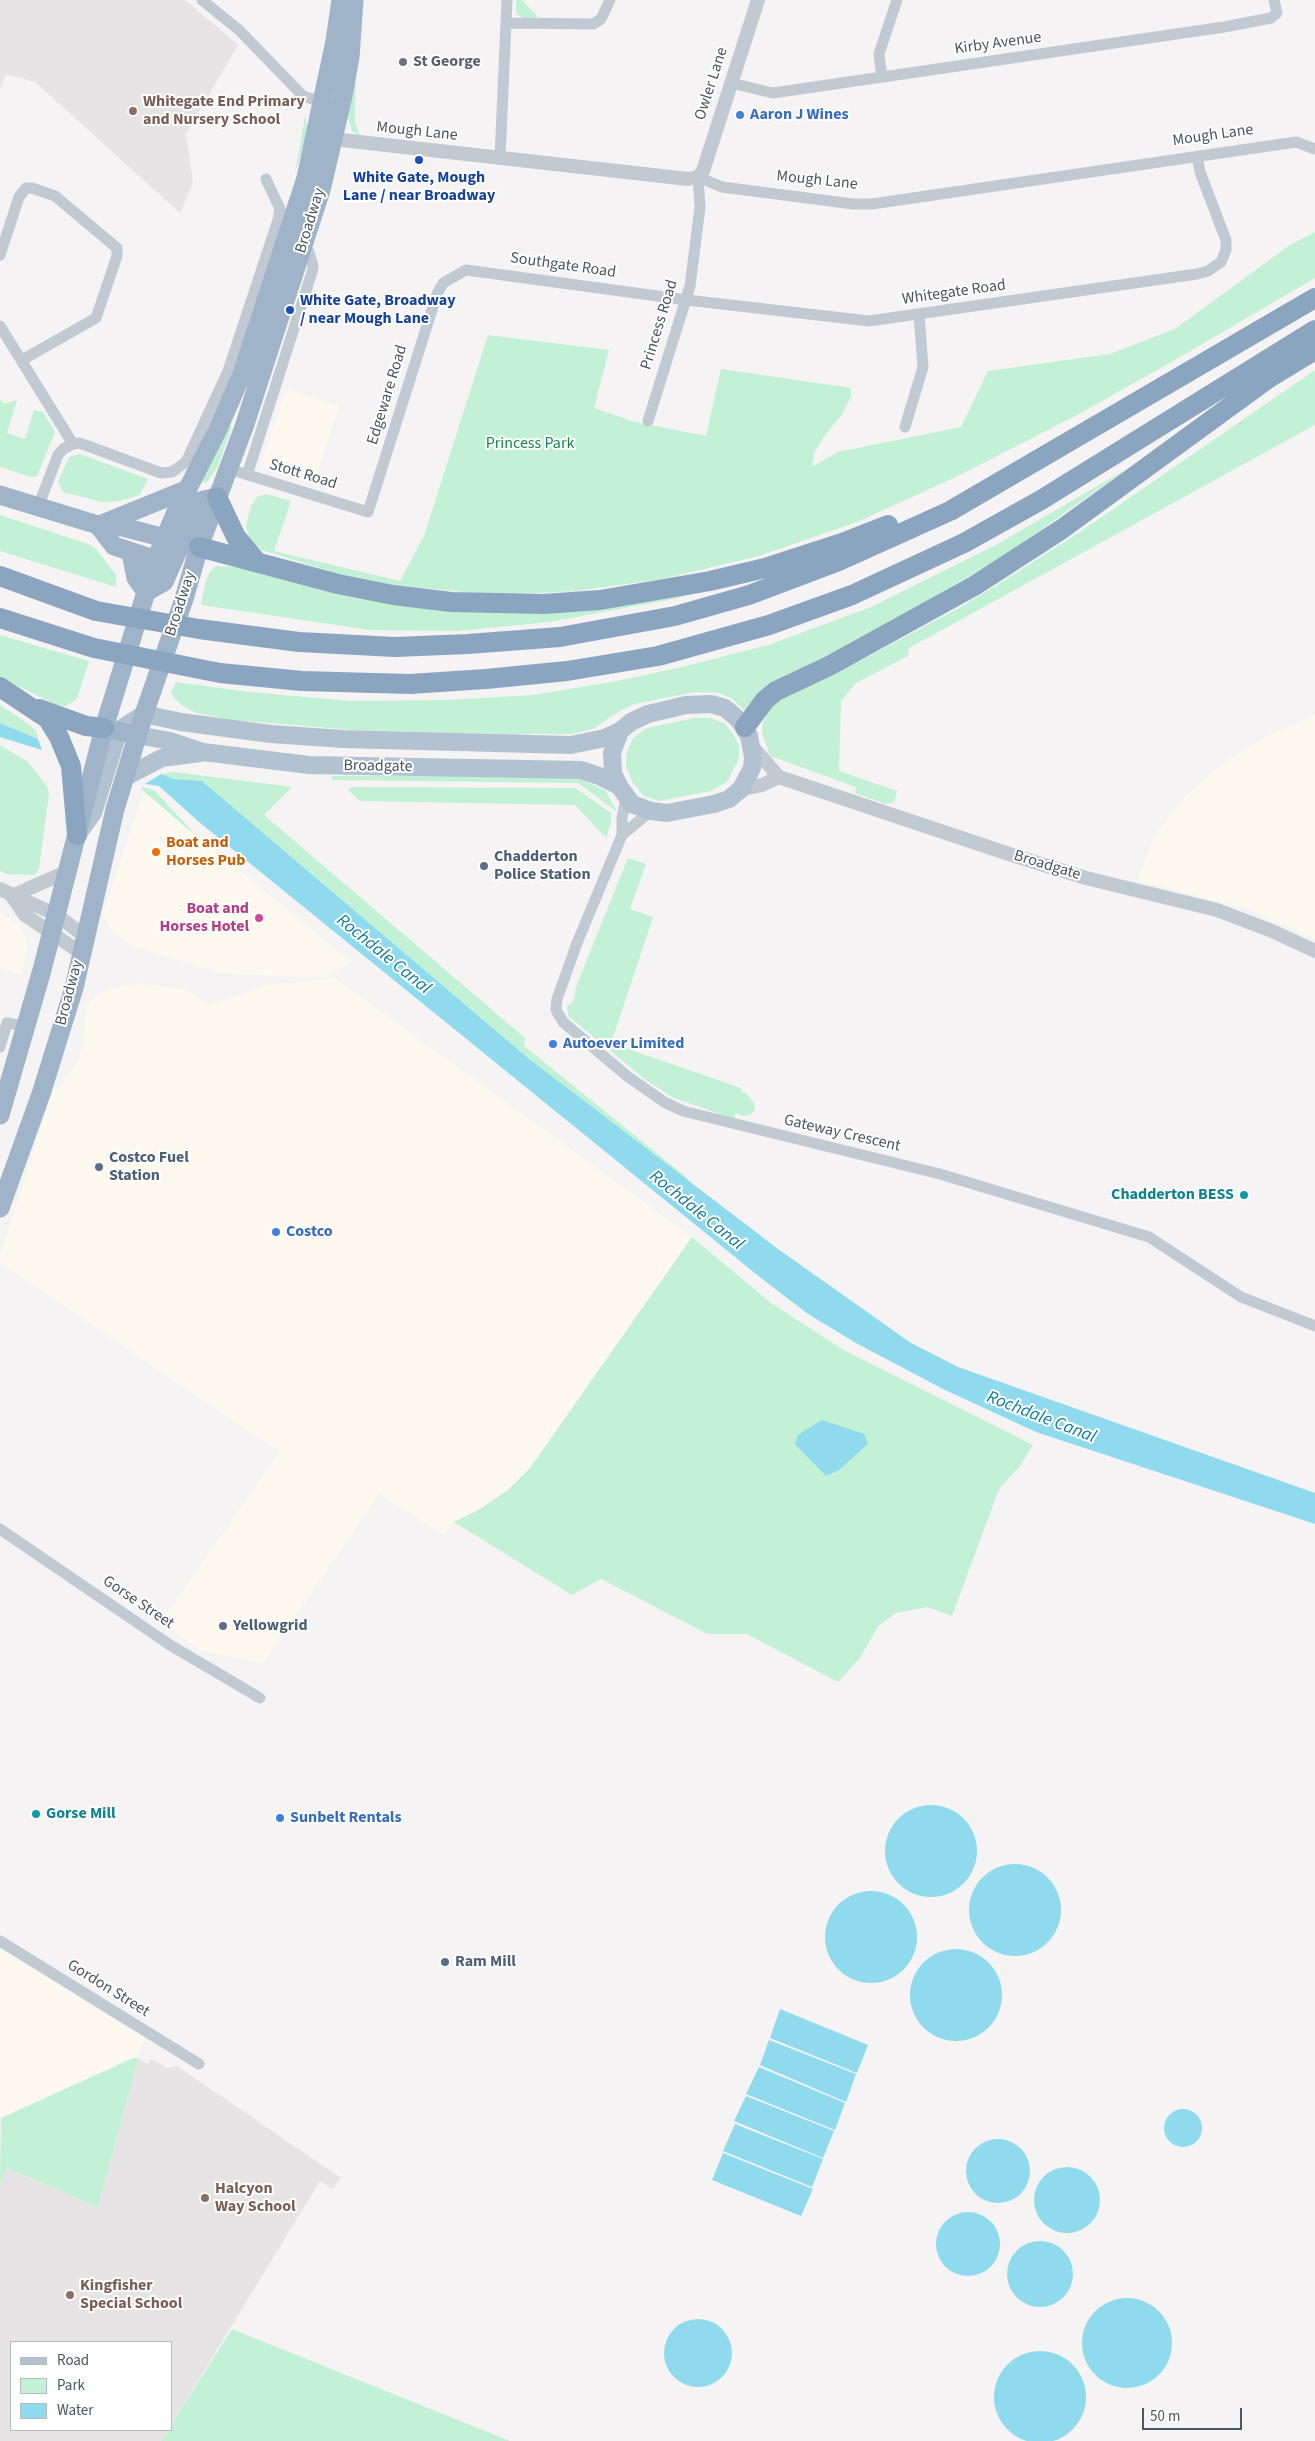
<!DOCTYPE html>
<html>
<head>
<meta charset="utf-8">
<style>
	body { margin:0 }
	#map { position:relative; width:1315px; height:2441px; overflow:hidden; background:#f5f3f3; font-family:"Source Sans 3",sans-serif }
	canvas { display:block }
	.legend { position:absolute; left:10px; top:2341px; width:162px; height:90px; box-sizing:border-box; background:#fff; border:1px solid #b7bbc0; margin:0; padding:6px 9px; list-style:none; font-size:15px; color:#4a5661 }
	.legend li { display:flex; align-items:center; gap:10px; height:25px }
	.legend b { width:25px; border:1px solid #b7bbc0 }
	.scale { position:absolute; left:1142px; top:2408px; width:100px; height:22px; box-sizing:border-box; border:2px solid #4a5661; border-top:0; padding-left:6px; font-size:15px; line-height:18px; white-space:nowrap; color:#4a5661; -webkit-text-stroke:4px #fff; paint-order:stroke }
</style>
</head>
<body>
<div id="map">
<canvas width="1315" height="2441"></canvas>
<ul class="legend">
<li><b style="height:6px;background:#b3c2d1"></b>Road</li>
<li><b style="height:14px;background:#c3f1d5"></b>Park</li>
<li><b style="height:14px;background:#90daee"></b>Water</li>
</ul>
<div class="scale">50 m</div>
</div>
<script>
const context = document.querySelector('canvas').getContext('2d');
context.lineJoin = 'round';
function fill(path, color) { context.fillStyle = color; context.fill(path, 'evenodd'); }
const toPath = rows => new Path2D(rows.map(r => 'M' + r).join(''));
function stroke(path, color, width, dash) { context.strokeStyle = color; context.lineWidth = width; context.lineCap = dash ? 'butt' : 'round'; context.setLineDash(dash || []); context.stroke(path); }
function label(font, color, halo, rows, align = 'center') {
  context.font = font + ' "Source Sans 3",sans-serif'; context.lineWidth = 4; context.setLineDash([]); context.textBaseline = 'middle'; context.strokeStyle = halo; context.fillStyle = color; for (const [text, x, y, turn = 0] of rows) {
    context.save(); context.translate(x, y); context.rotate((+turn || 0) * Math.PI / 180); context.textAlign = isNaN(turn) ? turn : align; if (halo) context.strokeText(text, 0, 0); context.fillText(text, 0, 0); context.restore();
  }
}
fill(toPath([
	[286,389,339,406,314,484,266,469,262,461],
	[1315,715,1315,939,1248,909,1138,880,1153,838,1183,798,1223,763,1268,735],
	[143,791,351,962,325,978,220,973,134,947,111,931,103,915],
	[0,912,19,926,26,937,28,947,21,975,0,969],
	[335,978,692,1237,530,1468,519,1480,480,1509,454,1522,444,1535,379,1494,263,1664,200,1650,161,1622,279,1452,0,1263,0,1256,51,1096,76,1065,83,1045,86,1008,94,996,106,990,138,983,186,990,209,1005,268,985],
	[0,1950,10,1954,144,2038,138,2058,133,2058,0,2119]
]), '#fdf9ef');
fill(toPath([
	[0,0,185,0,238,45,186,134,193,183,180,213,35,82,6,74,0,89],
	[138,2058,148,2064,151,2059,168,2068,177,2066,341,2178,332,2189,320,2181,171,2425,171,2342,11,2342,11,2430,169,2430,161,2441,0,2441,0,2185,6,2168,98,2207]
]), '#e6e4e5');
fill(toPath([
	[516,0,522,0,538,17,523,19,516,13],
	[356,72,355,122,360,136,352,131,348,118],
	[305,116,308,131,295,173],
	[1315,232,1315,278,1180,357,1079,414,958,476,857,522,759,556,662,579,576,591,500,595,398,586,339,574,262,550,250,540,246,526,251,506,257,497,266,494,291,501,274,551,400,581,424,536,488,335,609,350,594,408,635,422,706,436,721,369,851,388,851,397,842,414,823,438,814,453,812,467,838,452,961,427,988,371,1110,354,1175,329,1290,245],
	[1315,370,1315,425,909,648,908,656,856,683,841,701,839,771,897,791,894,802,886,804,855,793,856,787,770,756,762,733,763,722,770,708,783,698,867,657,959,608,997,585,1083,530],
	[0,399,4,404,17,400,7,433,25,439,34,410,43,412,55,432,37,476,31,477,0,467],
	[228,424,232,426,217,468,206,483,201,481,216,454],
	[80,454,148,479,140,495,119,501,103,502,63,492,58,482,69,457],
	[1128,468,1011,551,859,642,764,689,744,710,731,698,719,693,696,692,634,704,618,712,593,729,572,734,493,734,353,730,233,720,196,713,183,706,174,698,171,692,176,682,250,692,351,701,446,700,533,695,617,681,682,667,768,645,871,607,996,545],
	[0,515,88,544,96,549,116,575,116,587,0,551],
	[216,566,239,567,455,611,514,613,573,609,712,589,674,599,549,622,459,631,370,630,201,605,205,584,210,572],
	[0,635,89,661,77,699,65,706,56,705,0,677],
	[0,705,30,725,36,731,38,739,0,723],
	[694,718,711,718,725,724,733,734,739,745,739,758,727,782,711,791,659,801,644,796,633,783,626,766,627,752,633,738,647,728],
	[0,745,28,762,47,786,49,793,39,869,34,875,6,874,0,871],
	[174,772,292,787,264,815,525,1038,524,1046,685,1176,690,1183,528,1058,202,781,174,779,161,774],
	[491,775,581,779,606,791,617,812,578,783,332,780,332,776],
	[142,787,154,790,191,830,190,831,141,789],
	[352,787,575,788,611,813,611,823,606,838,575,805,360,801,348,790],
	[628,858,646,864,630,909,653,917,611,1043,741,1088,741,1092,746,1093,754,1103,755,1110,751,1114,744,1116,736,1113,734,1119,674,1098,646,1080,568,1016,567,1006,573,1002,576,987],
	[692,1237,771,1303,845,1351,1033,1445,1020,1466,999,1489,952,1616,927,1607,896,1613,878,1626,860,1658,838,1682,747,1634,708,1634,601,1579,572,1595,454,1522,480,1509,507,1491,530,1468],
	[133,2058,138,2058,98,2207,7,2168,0,2185,1,2118],
	[232,2329,331,2369,510,2441,161,2441,169,2430,171,2430,171,2425]
]), '#c3f1d5');
fill(toPath([
	[0,723,38,739,42,750,0,737],
	[161,774,174,779,202,781,528,1058,778,1249,911,1343,958,1367,1315,1493,1315,1524,1036,1432,943,1389,856,1343,808,1314,761,1278,199,822,159,786,145,784],
	[822,1420,864,1434,868,1444,839,1470,826,1476,795,1444,798,1435],
	'885 1851a46 46 0 1 1 92 0a46 46 0 1 1-92 0Z',
	'969 1910a46 46 0 1 1 92 0a46 46 0 1 1-92 0Z',
	'825 1937a46 46 0 1 1 92 0a46 46 0 1 1-92 0Z',
	'910 1995a46 46 0 1 1 92 0a46 46 0 1 1-92 0Z',
	[780,2009,868,2045,857,2073,770,2038],
	[769,2040,856,2074,846,2102,760,2065],
	[759,2067,845,2103,835,2130,746,2094],
	[746,2096,834,2131,823,2158,734,2121],
	'1164 2128a19 19 0 1 1 38 0a19 19 0 1 1-38 0Z',
	[735,2124,823,2159,812,2187,723,2151],
	'966 2171a32 32 0 1 1 64 0a32 32 0 1 1-64 0Z',
	[723,2153,813,2189,801,2216,712,2180],
	'1034 2200a33 33 0 1 1 66 0a33 33 0 1 1-66 0Z',
	'936 2244a32 32 0 1 1 64 0a32 32 0 1 1-64 0Z',
	'1007 2274a33 33 0 1 1 66 0a33 33 0 1 1-66 0Z',
	'1082 2343a45 45 0 1 1 90 0a45 45 0 1 1-90 0Z',
	'664 2353a34 34 0 1 1 68 0a34 34 0 1 1-68 0Z',
	'994 2397a46 46 0 1 1 92 0a46 46 0 1 1-92 0Z'
]), '#90daee');
stroke(toPath([
	[202,0,239,30,303,96,322,102],
	[506,23,593,24,601,19,610,0],
	[882,77,879,54,897,0],
	[731,83,773,93,1224,27,1271,18,1277,13,1274,0],
	[500,158,507,0],
	[698,177,722,187,853,204,872,204,1296,142,1315,149],
	[0,255,19,197,26,188,32,188,55,196,117,248,117,256,96,318,22,360],
	[0,326,73,444],
	[648,421,690,286,700,207,698,177],
	[905,427,923,367,919,314],
	[229,469,368,512,437,294,443,283,466,270,687,300,869,321,1197,274,1208,271,1221,262,1226,250,1226,240,1200,172,1197,156],
	[247,475,312,272,313,266,309,252,303,249],
	[38,507,58,455,63,449,73,444,79,443,88,446,161,473,172,472,186,462,228,371,278,220,280,209,266,179],
	[626,798,622,818,622,835,577,943,557,999,556,1010,563,1022,627,1076,664,1102,683,1111,940,1174,1149,1237,1241,1297,1315,1326],
	[622,835,651,811],
	[0,1047,7,1023,25,1026],
	[0,1529,170,1645,260,1698],
	[0,1941,199,2064]
]), '#c1cad2', 11);
stroke(toPath([
	[324,138,688,179,698,177,703,171,758,0],
	[752,746,779,777,1012,855,1086,878,1217,910,1272,931,1315,951],
	[741,789,762,785,779,777],
	[0,889,57,915,84,936],
	[12,896,25,915,81,953],
	[12,896,66,872]
]), '#c1cad2', 14);
stroke(toPath([
	[711,704,725,708,739,720,749,736,753,757,752,768,741,789,729,799,714,804,667,813,651,811,632,804,619,786,613,773,612,753,620,731,631,722,648,714,686,705,711,704],
	[137,735,170,741,203,752,309,765,581,770,599,776,619,786],
	[127,776,162,758,200,753],
	[77,835,93,813,119,730,144,714,181,722,271,734,343,739,571,745,605,738,620,731]
]), '#b3c2d1', 18);
stroke(toPath([
	[0,495,98,525,119,526,199,547],
	[102,524,188,489],
	[98,525,114,546,166,563],
	[131,553,136,578,146,592],
	[146,592,164,582,200,501,217,497],
	[104,728,137,735],
	[0,1115,42,970,104,728,146,592,148,578,176,512,218,429,242,374,306,178,335,41,341,0],
	[0,1208,41,1094,74,988,115,809,144,714,184,599,199,547,244,427,321,190,343,96,350,57,354,0]
]), '#9fb4c9', 19);
stroke(toPath([
	[217,497,236,537,257,562],
	[199,547,338,584,393,595,451,602,544,604,600,600,710,581,765,568,842,543,888,525],
	[0,576,96,611,199,629,299,642,395,647,468,644,560,637,675,616,749,595,839,561,950,511,1315,298],
	[0,618,94,648,220,673,302,681,410,684,486,679,567,671,658,656,769,625,852,595,964,543,1041,500,1315,330],
	[0,687,48,719,59,737,71,766,77,835],
	[39,709,86,726,104,728],
	[745,727,765,700,776,691,829,666,974,586,1062,529,1269,378,1315,350]
]), '#8ba5c1', 20);
for (const [x, y, r, color] of [
	[403,62,5,"#6b7280"],
	[133,111,5,"#8d6e63"],
	[740,115,5,"#3f7fe0"],
	[419,160,5,"#1a4fb4"],
	[290,310,5,"#1a4fb4"],
	[156,852,5,"#e8710a"],
	[484,866,5,"#5c6f8a"],
	[259,918,5,"#d1479c"],
	[553,1044,5,"#3f7fe0"],
	[99,1167,5,"#5c6f8a"],
	[1244,1195,5,"#0f9aa8"],
	[276,1232,5,"#3f7fe0"],
	[223,1626,5,"#5c6f8a"],
	[36,1814,5,"#0f9aa8"],
	[280,1818,5,"#3f7fe0"],
	[445,1962,5,"#5c6f8a"],
	[205,2198,5,"#8d6e63"],
	[70,2295,5,"#8d6e63"]
]) { const dot = new Path2D(); dot.arc(x, y, r, 0, 2 * Math.PI); context.fillStyle = color; context.fill(dot); stroke(dot, '#fff', 2); }
label('16px', '#4a5661', '#fff', [
	["Kirby Avenue",998,44,-8],
	["Owler Lane",712,84,-72],
	["Mough Lane",417,132,6],
	["Mough Lane",1213,136,-8],
	["Mough Lane",817,181,6],
	["Broadway",311,221,-73],
	["Southgate Road",563,266,8],
	["Whitegate Road",954,293,-8],
	["Princess Road",660,325,-73],
	["Edgeware Road",388,395,-73],
	["Stott Road",303,475,17],
	["Broadway",181,604,-72],
	["Broadgate",378,767,1],
	["Broadgate",1047,866,17],
	["Broadway",70,993,-75],
	["Gateway Crescent",842,1134,13],
	["Gorse Street",138,1603,34],
	["Gordon Street",108,1989,32]
]);
label('bold 16px', '#5b616d', '#fff', [
	["St George",413,62]
], 'left');
label('bold 16px', '#785e54', '#fff', [
	["Whitegate End Primary",143,102],
	["and Nursery School",143,120],
	["Halcyon",215,2189],
	["Way School",215,2207],
	["Kingfisher",80,2286],
	["Special School",80,2304]
], 'left');
label('bold 16px', '#366cbe', '#fff', [
	["Aaron J Wines",750,115],
	["Autoever Limited",563,1044],
	["Costco",286,1232],
	["Sunbelt Rentals",290,1818]
], 'left');
label('bold 16px', '#164399', '#fff', [
	["White Gate, Mough",419,178],
	["Lane / near Broadway",419,196],
	["White Gate, Broadway",300,301,"left"],
	["/ near Mough Lane",300,319,"left"]
]);
label('16px', '#17864f', '#fff', [
	["Princess Park",530,444]
]);
label('bold 16px', '#c56008', '#fff', [
	["Boat and",166,843],
	["Horses Pub",166,861]
], 'left');
label('bold 16px', '#4e5e75', '#fff', [
	["Chadderton",494,857],
	["Police Station",494,875],
	["Costco Fuel",109,1158],
	["Station",109,1176],
	["Yellowgrid",233,1626],
	["Ram Mill",455,1962]
], 'left');
label('bold 16px', '#b23c85', '#fff', [
	["Boat and",249,909],
	["Horses Hotel",249,927]
], 'right');
label('bold 16px', '#0d838f', '#fff', [
	["Chadderton BESS",1234,1195],
	["Gorse Mill",46,1814,"left"]
], 'right');
label('italic 18px', '#0c7c9b', '#fff', [
	["Rochdale Canal",383,955,39],
	["Rochdale Canal",696,1211,39],
	["Rochdale Canal",1041,1418,21]
]);
</script>
</body>
</html>
